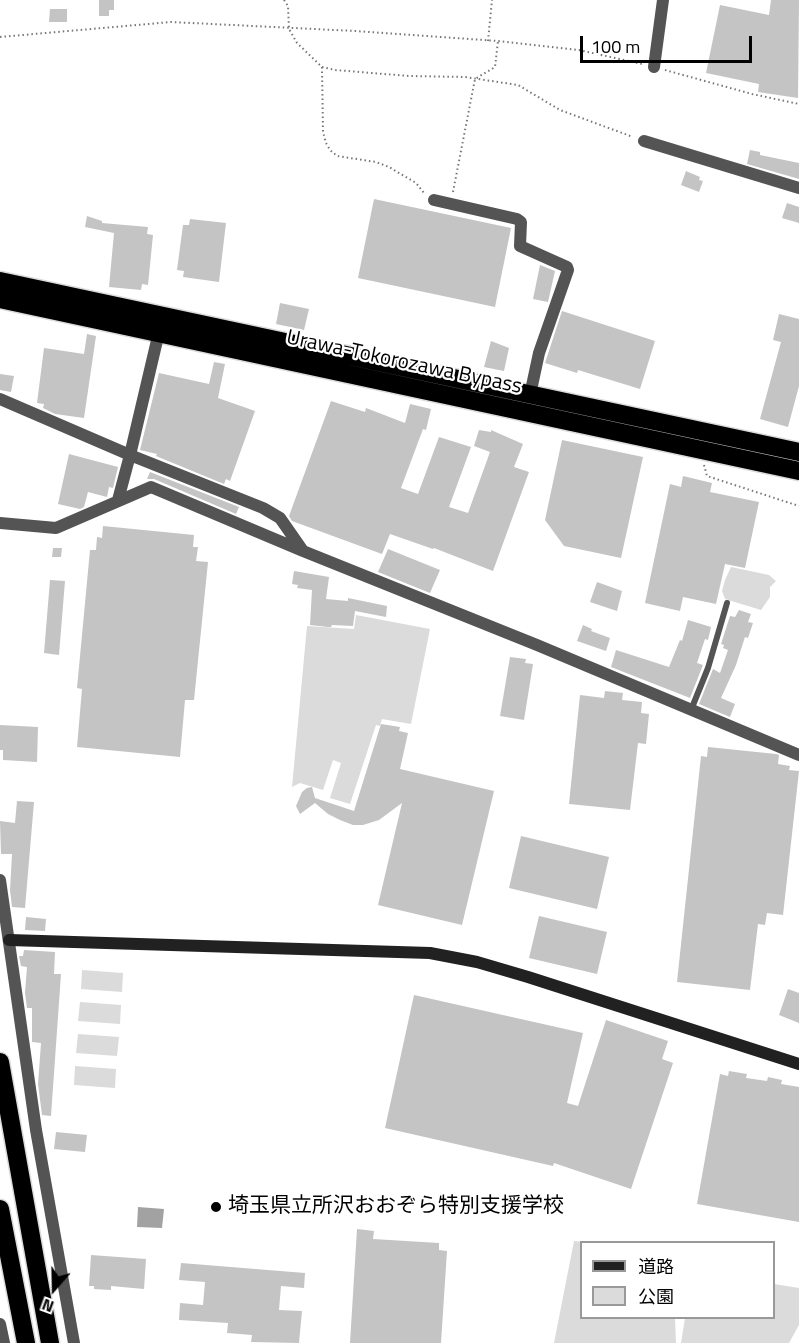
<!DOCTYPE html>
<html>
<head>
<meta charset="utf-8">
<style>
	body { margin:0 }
	#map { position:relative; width:799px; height:1343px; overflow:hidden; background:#fff; font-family:"Titillium Web","Noto Sans JP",sans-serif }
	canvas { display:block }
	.legend { position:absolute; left:580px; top:1241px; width:195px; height:78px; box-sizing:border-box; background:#fff; border:2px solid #999; margin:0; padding:8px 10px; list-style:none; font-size:18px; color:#000 }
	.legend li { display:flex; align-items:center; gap:12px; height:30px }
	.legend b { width:30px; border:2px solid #999 }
	.north { position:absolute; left:24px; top:1259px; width:60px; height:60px; -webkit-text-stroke:4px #fff; paint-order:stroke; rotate:200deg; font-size:16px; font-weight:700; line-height:24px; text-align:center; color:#000 }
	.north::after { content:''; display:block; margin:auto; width:21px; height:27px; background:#000; clip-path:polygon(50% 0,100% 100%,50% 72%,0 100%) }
	.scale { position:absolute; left:580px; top:36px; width:172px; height:27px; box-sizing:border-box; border:3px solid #000; border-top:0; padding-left:8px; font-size:18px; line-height:21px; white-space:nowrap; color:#000; -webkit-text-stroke:4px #fff; paint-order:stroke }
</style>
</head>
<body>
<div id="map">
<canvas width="799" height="1343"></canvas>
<ul class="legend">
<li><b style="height:8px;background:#212121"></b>道路</li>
<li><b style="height:16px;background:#dbdbdb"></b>公園</li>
</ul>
<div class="north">N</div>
<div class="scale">100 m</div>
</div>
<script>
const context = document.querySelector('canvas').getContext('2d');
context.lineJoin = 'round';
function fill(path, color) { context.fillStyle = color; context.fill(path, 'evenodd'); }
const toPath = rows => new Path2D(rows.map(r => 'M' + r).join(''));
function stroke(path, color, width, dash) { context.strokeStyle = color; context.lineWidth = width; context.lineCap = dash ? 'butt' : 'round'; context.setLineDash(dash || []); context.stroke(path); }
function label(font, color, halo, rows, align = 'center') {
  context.font = font + ' "Titillium Web","Noto Sans JP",sans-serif'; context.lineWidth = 4.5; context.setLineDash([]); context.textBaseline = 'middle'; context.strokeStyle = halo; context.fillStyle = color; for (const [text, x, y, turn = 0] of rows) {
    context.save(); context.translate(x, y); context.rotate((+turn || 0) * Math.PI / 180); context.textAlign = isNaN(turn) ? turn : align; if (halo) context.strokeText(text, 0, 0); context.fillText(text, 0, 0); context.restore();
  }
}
fill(toPath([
	[731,567,769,575,776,581,770,587,770,597,761,610,725,599,722,591,725,580],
	[356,615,430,629,411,724,382,719,380,726,376,725,350,804,330,798,341,763,333,760,323,790,300,783,292,787,307,626,354,629],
	[82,970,123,973,122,992,81,989],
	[80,1002,121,1005,120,1024,78,1021],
	[78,1034,119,1037,117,1056,76,1053],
	[75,1066,116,1069,115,1088,74,1085],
	[574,1241,585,1242,582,1242,582,1318,675,1318,676,1343,554,1343],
	[774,1284,799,1288,799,1325,789,1343,681,1343,685,1318,774,1318]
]), '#dbdbdb');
fill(toPath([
	[138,1207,164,1209,162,1228,137,1227]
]), '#a2a2a2');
fill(toPath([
	[99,0,114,0,114,10,109,10,109,16,99,16],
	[771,0,799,0,798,98,758,92,759,84,706,73,720,5,769,15],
	[50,9,67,9,67,22,49,22],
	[750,150,760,152,760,155,799,163,799,179,747,164],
	[686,171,700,177,699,180,703,181,699,192,681,185],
	[374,199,511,228,495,307,358,278],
	[787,203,799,207,799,223,782,218],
	[87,216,102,221,102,223,148,227,147,234,153,235,148,285,142,284,141,290,109,287,114,233,85,227],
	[190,219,226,223,219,282,183,277,184,271,177,270,183,225,189,225],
	[540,265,555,271,548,302,533,299],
	[280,303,309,309,304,330,276,324],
	[562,311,655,341,640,389,578,370,577,373,545,363],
	[779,314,799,319,799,386,788,427,760,419,781,342,773,340],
	[87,334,96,336,84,418,55,414,43,408,44,404,37,403,44,348,84,354],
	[491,341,509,348,504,371,484,367],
	[214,362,225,364,218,398,255,411,230,481,226,479,224,484,156,456,157,454,140,450,159,373,209,384],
	[0,374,14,376,11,392,0,390],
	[331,401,365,412,366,408,405,423,410,404,431,409,426,430,423,429,401,488,418,494,439,437,471,447,449,507,468,513,490,452,474,446,479,430,491,432,491,430,523,444,514,467,529,472,493,571,434,548,433,549,390,534,382,554,292,521,289,516],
	[562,440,643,457,621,558,564,546,545,520],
	[69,454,118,467,113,488,109,487,107,497,88,492,84,507,80,509,58,504],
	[150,472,239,507,236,514,154,479,147,479],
	[683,476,712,483,710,492,759,502,745,568,725,564,716,604,683,597,680,611,645,603,670,484,681,487],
	[103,526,194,535,193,547,198,547,196,561,208,562,194,700,185,700,180,757,77,747,82,689,77,688,90,550,96,550,97,537,102,538],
	[53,548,62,548,61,557,52,557],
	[388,549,440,570,430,593,378,572],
	[294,571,329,577,326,599,348,601,348,598,387,606,386,617,355,611,353,626,332,625,331,627,328,627,310,625,312,590,297,588,298,585,292,584],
	[50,580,65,581,59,655,44,653],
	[597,582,622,591,617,611,590,602],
	[739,610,751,614,748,622,753,623,748,638,745,637,736,665,721,698,735,704,730,717,699,704,713,669,720,673,728,650,723,648,724,645,721,644,730,616,735,617],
	[688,620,711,627,708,640,705,639,697,663,703,665,690,698,611,667,616,650,669,667,680,640,682,641],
	[583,625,592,629,591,631,610,638,606,651,577,641],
	[510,657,526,659,525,663,533,664,524,720,500,716],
	[605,691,623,693,622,700,642,702,641,713,649,714,646,744,638,743,630,810,569,804,580,695,604,698],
	[381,724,400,727,399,731,408,733,400,769,494,791,462,925,378,905,402,803,379,820,363,825,353,825,340,820,328,814,315,803,300,814,296,806,302,792,307,788,312,787,315,798,354,811],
	[0,725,38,727,37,762,3,760,3,750,0,750],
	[708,747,776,754,779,755,778,764,790,766,789,770,799,771,783,915,767,913,765,925,758,924,750,990,677,982,701,756,707,757],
	[17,801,34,802,25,908,12,907,10,890,12,854,1,854,0,821,15,823],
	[521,836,609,857,597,909,509,888],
	[539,916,607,932,597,974,529,958],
	[26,917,46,919,45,931,25,930],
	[24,950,55,952,54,974,61,974,51,1116,42,1115,38,1084,41,1043,32,1042,32,1008,27,1008,25,993,27,967,21,966,19,956,23,956],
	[788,989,799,993,799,1023,779,1015],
	[414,995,583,1033,567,1103,578,1106,606,1020,668,1041,662,1059,673,1063,631,1189,554,1163,553,1166,385,1128],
	[729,1071,747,1074,746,1078,767,1081,768,1077,782,1080,781,1084,799,1087,799,1222,697,1204,720,1074,728,1076],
	[56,1132,87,1135,85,1152,54,1149],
	[357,1229,374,1231,373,1239,439,1243,439,1250,447,1251,441,1343,350,1343],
	[91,1255,146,1259,144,1289,111,1286,111,1290,94,1289,94,1286,89,1286],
	[181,1263,305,1273,304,1288,281,1286,279,1310,302,1311,299,1343,251,1342,252,1335,227,1333,228,1323,179,1320,180,1303,203,1305,205,1282,179,1280]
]), '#c4c4c4');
const highway = toPath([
	[0,281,799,452],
	[0,299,799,471],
	[0,1062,50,1343],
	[0,1209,26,1343]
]);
stroke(highway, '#dbdbdb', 21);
stroke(toPath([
	[284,0,288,6,289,29,297,43,322,67,323,132,326,143,330,150,337,156,376,162,389,167,416,183,424,193],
	[0,37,171,22,355,31,498,41,579,50,642,64],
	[488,41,492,0],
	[322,67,335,70,409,76,465,77,518,85,560,110,633,137],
	[665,70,752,94,799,104],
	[453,192,475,79,495,67,498,41],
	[704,465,707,476,799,506]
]), '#767676', 2, [1.5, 3]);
stroke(toPath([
	[691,710,708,668,727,603]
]), '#545454', 6);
stroke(toPath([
	[654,67,663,0],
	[644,141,799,188],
	[434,200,517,219,521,222,520,246,567,267,568,270,539,353,530,395],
	[0,399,130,455,263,508,280,518,303,551,537,645,799,755],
	[118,500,130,455,159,332],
	[0,523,56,528,151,487,303,551],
	[0,880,36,1130,74,1343],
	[0,1324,4,1343]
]), '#545454', 12);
stroke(toPath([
	[9,940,430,953,477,962,528,977,799,1064]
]), '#212121', 12);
stroke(highway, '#000', 18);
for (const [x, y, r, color] of [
	[216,1207,6,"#000"]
]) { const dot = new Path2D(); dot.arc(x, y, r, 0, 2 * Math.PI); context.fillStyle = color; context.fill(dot); stroke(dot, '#fff', 2); }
label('21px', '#000', '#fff', [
	["Urawa-Tokorozawa Bypass",404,363,12]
]);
label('21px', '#000', '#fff', [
	["埼玉県立所沢おおぞら特別支援学校",228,1207]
], 'left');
</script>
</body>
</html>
